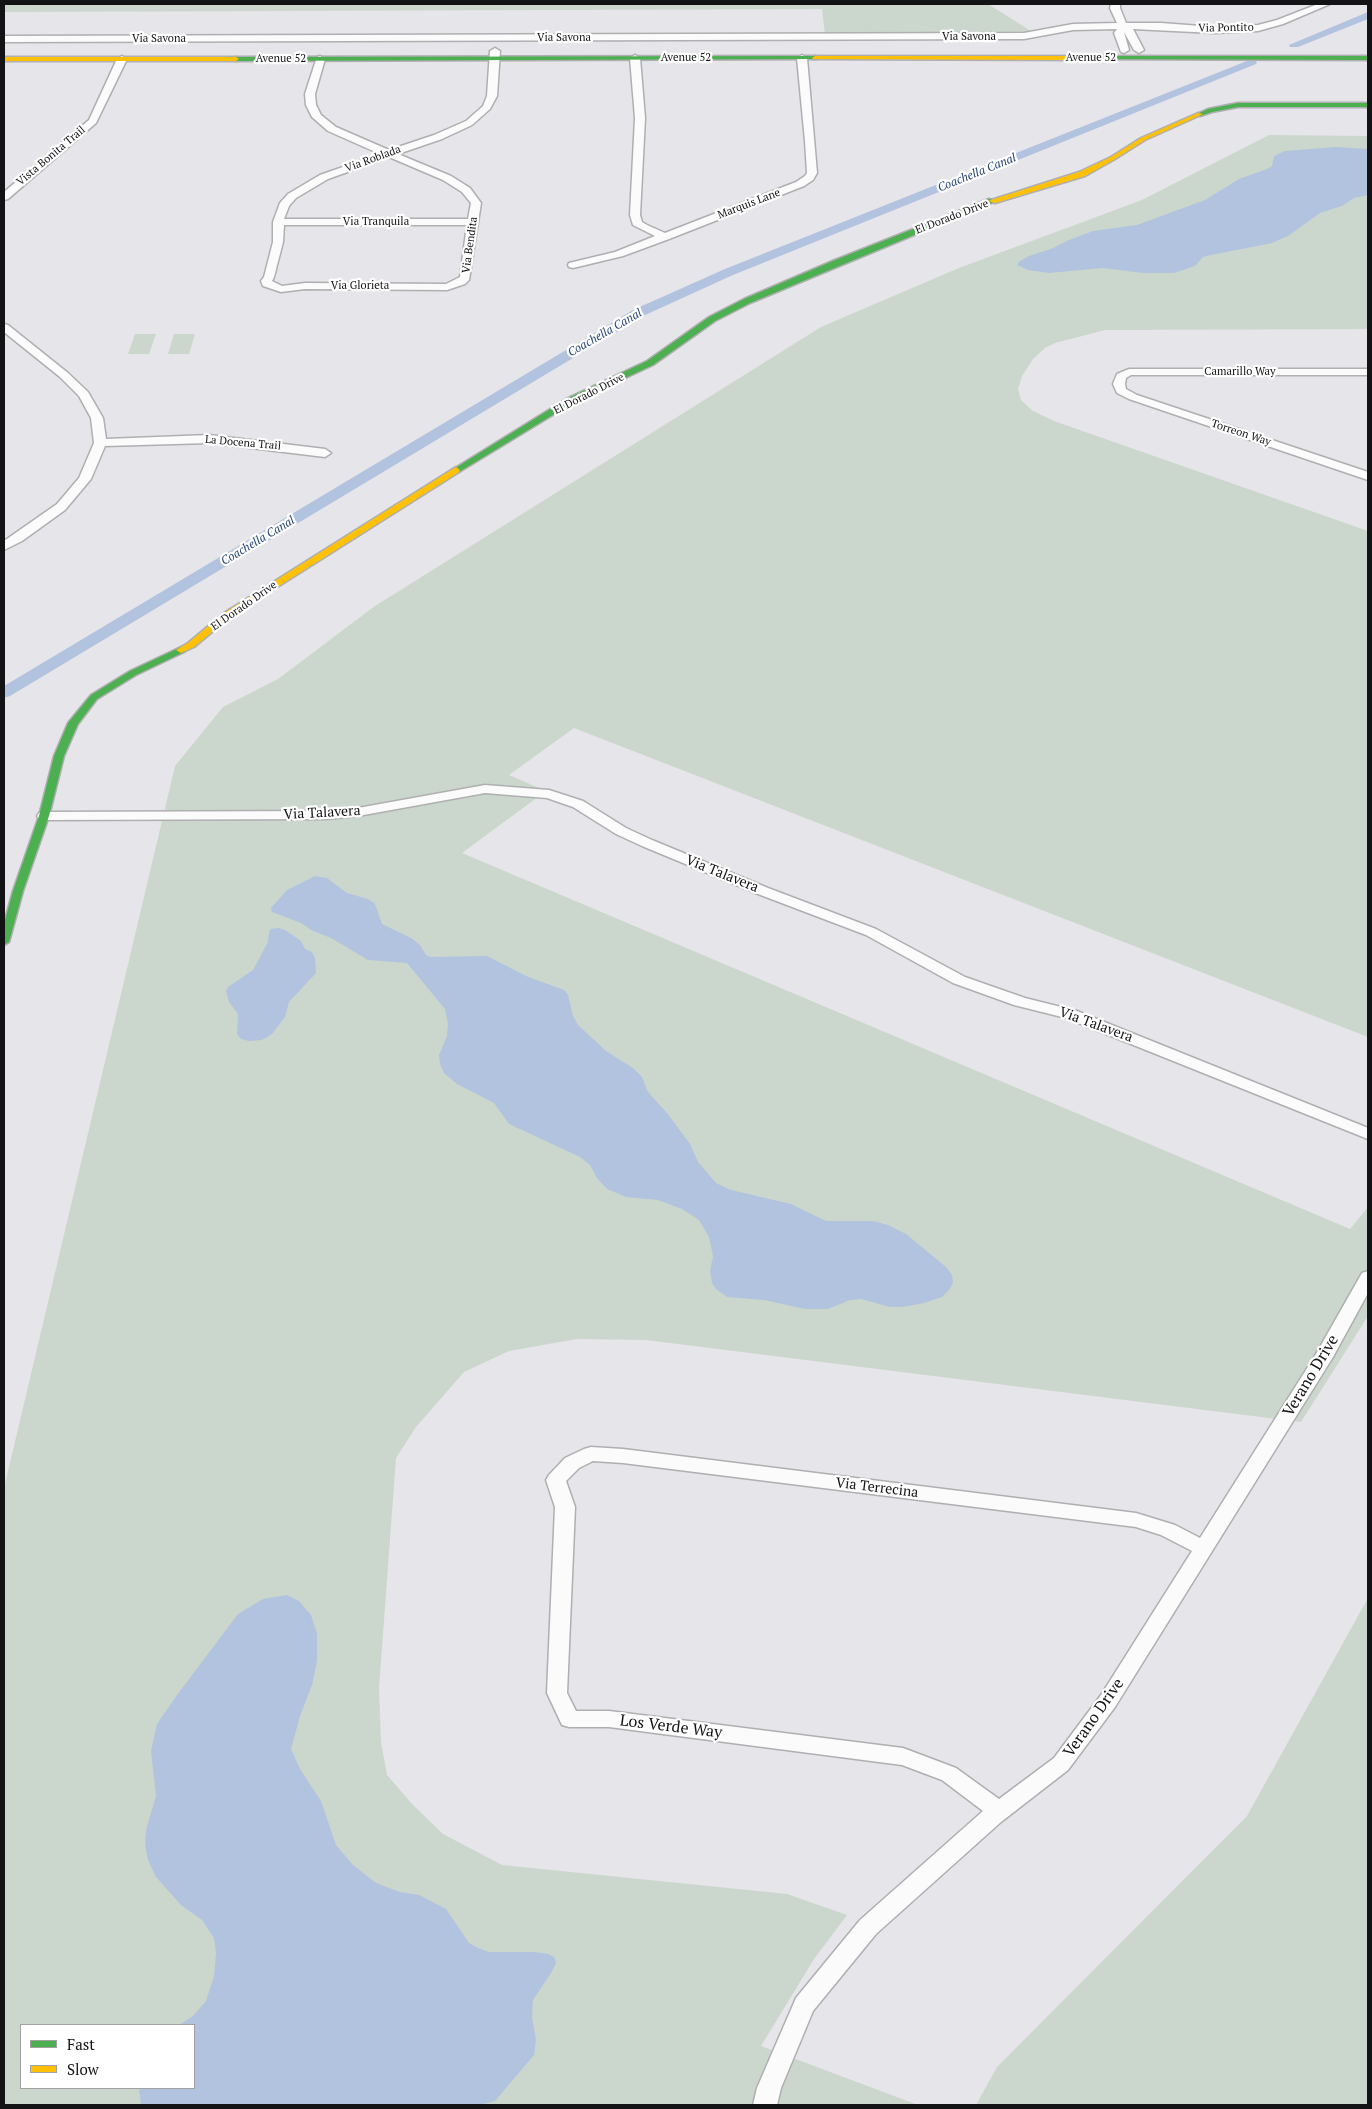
<!DOCTYPE html>
<html>
<head>
<meta charset="utf-8">
<style>
	body { margin:0 }
	#map { position:relative; width:1372px; height:2109px; overflow:hidden; background:#e6e5e9; font-family:"PT Serif",serif }
	canvas { display:block }
	.frame { position:absolute; inset:0; border:5px solid #131315; pointer-events:none }
	.legend { position:absolute; left:20px; top:2024px; width:175px; height:65px; box-sizing:border-box; background:#fff; border:1px solid #a1a1a1; margin:0; padding:6px 9px; list-style:none; font-size:15px; color:#131315 }
	.legend li { display:flex; align-items:center; gap:10px; height:25px }
	.legend b { width:25px; border:1px solid #a1a1a1 }
</style>
</head>
<body>
<div id="map">
<canvas width="1372" height="2109"></canvas>
<div class="frame"></div>
<ul class="legend">
<li><b style="height:6px;background:#4caf50"></b>Fast</li>
<li><b style="height:6px;background:#ffc107"></b>Slow</li>
</ul>
</div>
<script>
const context = document.querySelector('canvas').getContext('2d');
context.lineJoin = 'round';
function fill(path, color) { context.fillStyle = color; context.fill(path, 'evenodd'); }
const toPath = rows => new Path2D(rows.map(r => 'M' + r).join(''));
function stroke(path, color, width, dash) { context.strokeStyle = color; context.lineWidth = width; context.lineCap = dash ? 'butt' : 'round'; context.setLineDash(dash || []); context.stroke(path); }
function label(font, color, halo, rows, align = 'center') {
  context.font = font + ' "PT Serif",serif'; context.lineWidth = 4.5; context.setLineDash([]); context.textBaseline = 'middle'; context.strokeStyle = halo; context.fillStyle = color; for (const [text, x, y, turn = 0] of rows) {
    context.save(); context.translate(x, y); context.rotate((+turn || 0) * Math.PI / 180); context.textAlign = isNaN(turn) ? turn : align; if (halo) context.strokeText(text, 0, 0); context.fillText(text, 0, 0); context.restore();
  }
}
fill(toPath([
	[4,4,988,4,1034,33,825,35,822,9,5,12],
	[1269,135,1368,136,1368,329,1105,330,1055,343,1045,348,1033,359,1022,376,1018,389,1021,400,1033,411,1054,421,1368,531,1368,1037,574,728,509,775,546,791,462,853,1350,1229,1368,1207,1368,1316,1301,1422,646,1340,577,1339,509,1351,464,1372,416,1427,396,1458,379,1688,381,1742,387,1775,412,1804,443,1834,502,1865,787,1894,847,1915,814,1959,761,2046,918,2105,4,2105,4,1488,175,766,223,707,278,679,375,606,821,327,959,268,1142,200],
	[21,2025,194,2025,194,2088,21,2088],
	[135,334,156,334,149,354,128,354],
	[174,334,195,334,189,354,168,354],
	[1368,1598,1368,2105,976,2105,997,2067,1247,1816]
]), '#cbd7cd');
fill(toPath([
	[1335,147,1368,149,1368,195,1354,198,1342,206,1320,213,1288,236,1272,243,1211,255,1203,257,1195,266,1174,273,1143,273,1103,268,1049,273,1028,270,1017,265,1020,261,1029,256,1051,249,1069,240,1093,231,1137,225,1205,200,1239,179,1267,169,1272,166,1274,156,1285,151],
	[315,876,327,878,347,893,368,899,375,904,382,924,411,938,420,945,426,955,431,957,487,956,526,976,564,990,568,995,573,1016,578,1025,606,1051,633,1068,642,1077,648,1092,667,1113,690,1144,698,1162,716,1183,731,1190,791,1204,826,1221,873,1221,888,1225,906,1234,946,1267,952,1275,953,1282,950,1289,942,1297,924,1303,903,1307,890,1307,861,1299,850,1300,828,1309,805,1309,764,1300,727,1297,716,1289,712,1283,710,1271,713,1256,709,1237,699,1220,682,1209,658,1200,626,1197,607,1189,597,1178,590,1165,580,1157,509,1124,494,1103,457,1084,444,1073,440,1064,439,1055,447,1036,448,1024,445,1009,407,963,368,960,331,938,313,931,301,923,272,912,271,908,287,890],
	[279,928,285,930,301,941,305,949,312,952,315,958,316,973,289,1002,285,1017,272,1034,262,1040,249,1041,241,1039,237,1034,238,1014,229,1002,226,991,228,987,253,970,268,942,269,932,271,929],
	[287,1595,299,1601,311,1615,317,1633,317,1661,312,1685,300,1716,291,1749,300,1769,321,1801,336,1845,353,1865,376,1883,400,1892,419,1895,446,1909,469,1943,478,1948,489,1952,534,1952,549,1954,555,1958,556,1963,551,1973,533,2000,532,2017,536,2040,534,2055,495,2101,479,2105,141,2105,139,2088,194,2088,194,2025,179,2025,193,2016,206,2001,214,1976,216,1953,214,1938,202,1920,181,1905,156,1877,148,1860,145,1845,146,1830,156,1796,151,1751,157,1724,177,1695,238,1614,263,1599]
]), '#b2c3df');
fill(toPath([
	[1368,12,1368,19,1298,47,1290,47,1289,45,1368,12],
	[1252,59,1257,62,1256,64,733,275,643,316,10,696,4,698,4,686,633,310,725,269,1252,59]
]), '#b2c3df');
const street = toPath([
	[1111,4,1120,4,1120,8,1126,23,1161,23,1214,27,1258,25,1277,20,1318,4,1330,4,1283,24,1258,31,1214,33,1133,29,1144,50,1139,53,1134,50,1124,32,1129,50,1124,53,1121,52,1114,33,1117,29,1073,30,1024,39,4,42,4,36,1024,33,1073,24,1117,23,1110,8,1111,4],
	[495,48,500,51,497,96,490,109,472,125,442,139,398,154,451,176,470,188,481,203,469,280,465,284,447,290,305,289,281,292,263,286,261,281,264,277,273,242,273,222,280,203,288,194,320,175,380,154,328,131,312,117,306,105,305,94,317,57,320,56,325,59,315,94,316,105,321,115,336,127,389,150,434,135,466,121,483,106,487,96,490,51,495,48],
	[389,157,443,180,462,192,471,203,468,219,284,219,289,206,296,198,328,179,389,157],
	[284,225,467,225,460,277,446,284,305,283,282,286,272,281,274,277,283,242,284,225],
	[635,55,640,58,645,118,640,215,642,222,647,225,665,233,796,182,805,176,807,173,805,141,797,58,802,55,807,58,817,173,813,180,804,186,669,239,623,256,573,268,569,267,568,265,569,263,615,252,655,236,633,225,630,215,635,118,630,58,635,55],
	[122,56,127,59,96,123,8,199,4,200,4,192,89,120,117,59,122,56],
	[4,324,8,325,68,373,88,392,103,418,106,439,209,435,325,449,331,453,325,457,209,443,105,446,91,479,65,510,22,541,4,550,4,541,57,504,79,478,94,443,91,418,79,396,60,377,4,332,4,324],
	[1129,369,1368,369,1368,375,1131,375,1126,378,1125,384,1126,389,1137,395,1368,472,1368,480,1129,399,1117,393,1113,384,1117,374,1129,369],
	[485,785,549,790,583,801,626,828,652,840,768,888,876,929,965,977,1025,998,1077,1011,1368,1128,1368,1139,1066,1018,1014,1005,953,983,866,935,758,894,642,846,616,834,573,807,547,798,485,793,358,816,326,819,44,820,39,819,37,816,39,813,44,812,326,811,358,808,485,785],
	[1368,1271,1368,1293,1333,1357,1115,1707,1068,1770,1001,1822,876,1934,813,2011,781,2088,777,2105,753,2105,757,2088,796,1998,860,1920,983,1811,942,1780,902,1765,609,1727,569,1727,562,1725,547,1693,555,1507,546,1480,549,1475,565,1458,584,1449,591,1447,623,1449,1136,1513,1175,1525,1200,1538,1316,1354,1362,1273,1368,1271],
	[593,1461,623,1463,1136,1527,1161,1535,1192,1551,1101,1695,1054,1758,999,1799,956,1768,903,1748,609,1711,576,1711,567,1693,575,1507,566,1481,579,1468,593,1461]
]);
const fast = toPath([
	[815,56,818,58,817,59,236,61,233,59,236,57,815,56],
	[1080,56,1368,56,1368,60,1078,59,1077,58,1080,56],
	[1238,103,1368,103,1368,107,1238,107,1212,112,1200,116,1197,114,1208,109,1238,103],
	[989,199,996,201,750,303,715,321,653,365,574,402,459,472,453,472,452,470,568,398,647,361,709,317,744,299,835,260,989,199],
	[181,647,186,650,184,652,136,675,97,699,78,724,64,756,49,816,23,891,9,942,4,945,4,924,13,891,39,816,54,756,68,723,91,695,130,671,181,647]
]);
const slow = toPath([
	[815,56,1080,56,1083,58,1080,60,813,59,812,58,815,56],
	[4,57,236,57,239,59,236,61,4,61,4,57],
	[1198,113,1203,114,1145,140,1115,159,1085,176,995,203,988,201,1079,172,1111,157,1141,138,1198,113],
	[456,467,460,470,459,472,230,617,194,647,181,653,176,650,188,643,224,613,456,467]
]);
stroke(street, '#afafb1', 3);
stroke(fast, '#afafb1', 3);
stroke(slow, '#afafb1', 3);
fill(street, '#fbfbfc');
fill(fast, '#4caf50');
fill(slow, '#ffc107');
label('11px', '#131315', '#fff', [
	["Via Pontito",1226,28,-1],
	["Via Savona",969,37],
	["Via Savona",564,38],
	["Via Savona",159,39],
	["Avenue 52",686,58],
	["Avenue 52",1091,58],
	["Avenue 52",281,59],
	["Vista Bonita Trail",51,156,-40],
	["Via Roblada",373,159,-20],
	["Marquis Lane",749,204,-21],
	["El Dorado Drive",952,217,-21],
	["Via Tranquila",376,222],
	["Via Bendita",470,245,-82],
	["Via Glorieta",360,286],
	["Camarillo Way",1240,372],
	["El Dorado Drive",589,394,-27],
	["Torreon Way",1241,433,18],
	["La Docena Trail",243,443,5],
	["El Dorado Drive",244,606,-35]
]);
label('italic 12px', '#274778', '#fff', [
	["Coachella Canal",977,173,-22],
	["Coachella Canal",605,333,-30],
	["Coachella Canal",258,541,-31]
]);
label('14px', '#131315', '#fff', [
	["Via Talavera",322,813,-3],
	["Via Talavera",722,874,22],
	["Via Talavera",1096,1025,20],
	["Via Terrecina",877,1488,7]
]);
label('16px', '#131315', '#fff', [
	["Verano Drive",1311,1376,-59],
	["Verano Drive",1094,1718,-55],
	["Los Verde Way",671,1727,7]
]);
</script>
</body>
</html>
